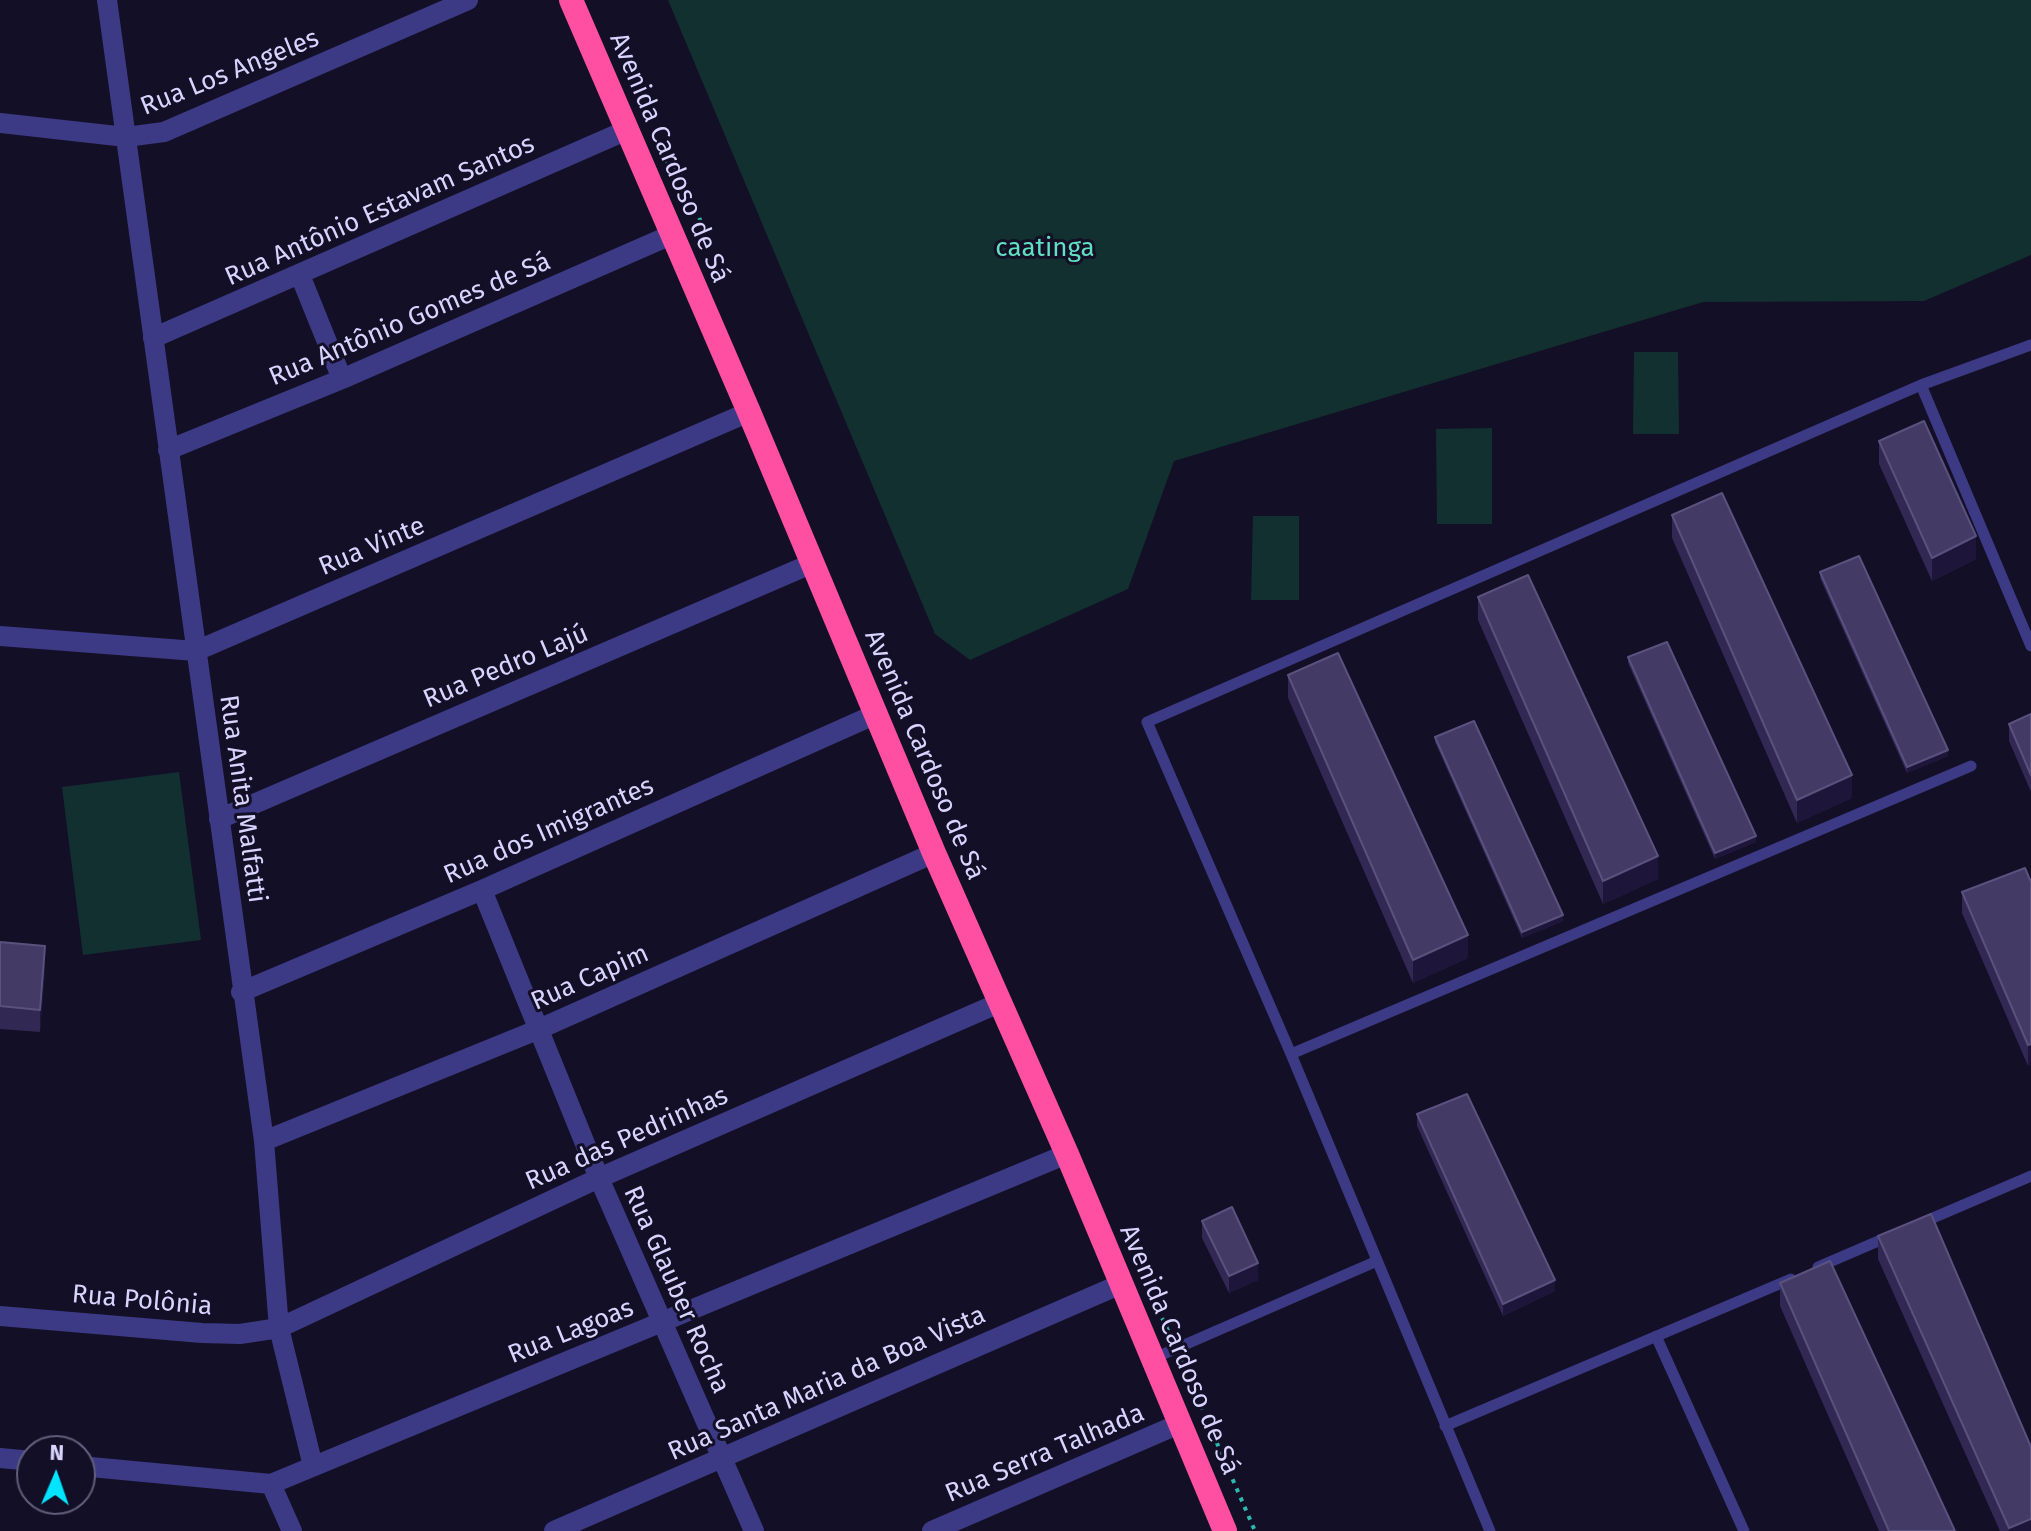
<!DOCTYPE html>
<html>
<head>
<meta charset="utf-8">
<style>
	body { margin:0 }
	#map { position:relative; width:2031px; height:1531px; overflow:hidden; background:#130f26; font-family:"Fira Sans",sans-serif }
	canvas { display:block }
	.north { position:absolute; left:16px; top:1435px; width:80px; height:80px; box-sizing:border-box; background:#130f26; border:2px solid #625e7d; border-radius:50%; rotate:2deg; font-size:22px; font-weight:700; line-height:32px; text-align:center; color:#d9d4ff }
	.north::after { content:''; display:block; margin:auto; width:28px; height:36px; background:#00e5ff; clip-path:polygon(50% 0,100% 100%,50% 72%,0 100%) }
</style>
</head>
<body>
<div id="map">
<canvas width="2031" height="1531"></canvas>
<div class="north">N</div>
</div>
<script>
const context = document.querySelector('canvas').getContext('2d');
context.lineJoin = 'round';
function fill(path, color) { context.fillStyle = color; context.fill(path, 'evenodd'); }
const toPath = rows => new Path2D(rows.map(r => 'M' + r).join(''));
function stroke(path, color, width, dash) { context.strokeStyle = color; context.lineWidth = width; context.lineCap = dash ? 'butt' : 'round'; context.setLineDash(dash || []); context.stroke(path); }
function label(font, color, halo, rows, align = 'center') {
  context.font = font + ' "Fira Sans",sans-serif'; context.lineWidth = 6; context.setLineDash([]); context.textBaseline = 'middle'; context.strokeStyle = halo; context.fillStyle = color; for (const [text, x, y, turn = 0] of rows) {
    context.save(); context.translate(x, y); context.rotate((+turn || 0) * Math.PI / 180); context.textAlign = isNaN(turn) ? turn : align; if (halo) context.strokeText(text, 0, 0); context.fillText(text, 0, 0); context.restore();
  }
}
fill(toPath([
	[668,0,2031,0,2031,255,1924,301,1703,302,1174,461,1128,589,970,660,935,634],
	[1634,352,1678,352,1679,434,1633,434],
	[1492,428,1492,524,1437,524,1436,429],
	[1253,516,1299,516,1299,600,1251,600],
	[179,772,201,940,83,955,62,787]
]), '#12302f');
stroke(toPath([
	[664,160,677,168,705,231,703,246],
	[1158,1309,1171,1337],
	[1181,1360,1255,1531]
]), '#2fb8b0', 4, [4, 6]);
stroke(toPath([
	[1921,385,2031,646],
	[1291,1054,1971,766],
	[1921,1223,2031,1176],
	[1818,1267,1890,1236],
	[1656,1336,1744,1531],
	[1152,1359,1377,1261],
	[1445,1426,1791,1279],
	[1490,1531,1291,1054,1147,722,1921,385,2031,345]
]), '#3d3a85', 11);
stroke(toPath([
	[107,0,264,1141,279,1328,313,1466],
	[0,123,126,137,164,132,468,0],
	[300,275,342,379],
	[153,338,627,130],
	[168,450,342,379,671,235],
	[0,636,196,651,749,412],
	[219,819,813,563],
	[482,890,599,1178,754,1531],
	[241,992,482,890,876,714],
	[264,1141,537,1030,934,853],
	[0,1316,202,1333,240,1334,279,1328,599,1178,999,1003],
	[0,1458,32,1461],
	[80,1466,271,1484,1067,1154],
	[271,1484,292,1531],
	[554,1531,1121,1284],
	[932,1531,1179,1424]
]), '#3d3a85', 20);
stroke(toPath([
	[571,0,749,412,934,853,1067,1154,1225,1531]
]), '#ff4fa3', 24);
fill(toPath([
	[1879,441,1976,559,1932,581,1879,464],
	[1672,515,1852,798,1797,823,1672,538],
	[1820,572,1948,756,1907,773,1820,578],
	[1478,597,1658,879,1603,904,1478,620],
	[1628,657,1756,842,1715,859,1628,663],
	[1288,675,1468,958,1413,983,1288,698],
	[2031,714,2031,792,2009,741,2009,724],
	[1435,737,1563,921,1522,938,1435,742],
	[2031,882,2028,1066,1962,913,1962,892],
	[0,942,45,969,40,1032,0,1029],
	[1417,1114,1555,1291,1503,1316,1417,1126],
	[1202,1221,1258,1280,1229,1293,1202,1238],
	[1878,1236,2031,1531,2000,1531,1878,1259],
	[1780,1283,1955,1531,1879,1531,1780,1306]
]), '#312854');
fill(toPath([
	[1976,536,1976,559,1932,581,1932,558],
	[1948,750,1948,756,1907,773,1907,767],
	[1852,775,1852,798,1797,823,1797,800],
	[1756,836,1756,842,1715,859,1715,853],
	[1658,856,1658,879,1603,904,1603,881],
	[1563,915,1563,921,1522,938,1522,932],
	[1468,935,1468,958,1413,983,1413,960],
	[45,946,45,969,40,1032,40,1010],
	[2031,1044,2031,1065,2028,1066,2028,1045],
	[1258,1263,1258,1280,1229,1293,1229,1276],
	[1555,1280,1555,1291,1503,1316,1503,1304],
	[2031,1519,2031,1531,2009,1531,2009,1528]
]), '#1d163a');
const building = toPath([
	[1924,421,1976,536,1932,558,1879,441,1924,421],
	[1722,493,1852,775,1797,800,1672,515,1722,493],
	[1859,556,1948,750,1907,767,1820,572,1859,556],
	[1528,575,1658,856,1603,881,1478,597,1528,575],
	[1667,642,1756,836,1715,853,1628,657,1667,642],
	[1338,653,1468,935,1413,960,1288,675,1338,653],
	[2031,714,2031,775,2009,724,2031,714],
	[1474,721,1563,915,1522,932,1435,737,1474,721],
	[2025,868,2031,882,2031,1044,2028,1045,1962,892,2025,868],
	[0,942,45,946,40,1010,0,1006,0,942],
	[1467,1094,1555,1280,1503,1304,1417,1114,1467,1094],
	[1232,1207,1258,1263,1229,1276,1202,1221,1232,1207],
	[1931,1214,2031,1447,2031,1519,2009,1528,1878,1236,1931,1214],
	[1830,1261,1955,1531,1889,1531,1780,1283,1830,1261]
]);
fill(building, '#433a66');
stroke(building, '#5a527e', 2);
label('26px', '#d9d4ff', '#130f26', [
	["Rua Los Angeles",230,73,-22],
	["Avenida Cardoso de Sá",669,158,67],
	["Rua Antônio Estavam Santos",380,211,-24],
	["Rua Antônio Gomes de Sá",410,320,-23],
	["Rua Vinte",372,547,-23],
	["Rua Pedro Lajú",506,667,-23],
	["Avenida Cardoso de Sá",924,755,67],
	["Rua Anita Malfatti",242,799,82],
	["Rua dos Imigrantes",549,831,-24],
	["Rua Capim",590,978,-24],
	["Rua das Pedrinhas",627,1139,-24],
	["Rua Glauber Rocha",676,1290,66],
	["Rua Polônia",142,1301,5],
	["Rua Lagoas",571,1332,-22],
	["Avenida Cardoso de Sá",1179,1350,67],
	["Rua Santa Maria da Boa Vista",827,1384,-24],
	["Rua Serra Talhada",1045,1454,-23]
]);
label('26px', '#5fe0c0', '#130f26', [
	["caatinga",1045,249]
]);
</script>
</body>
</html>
